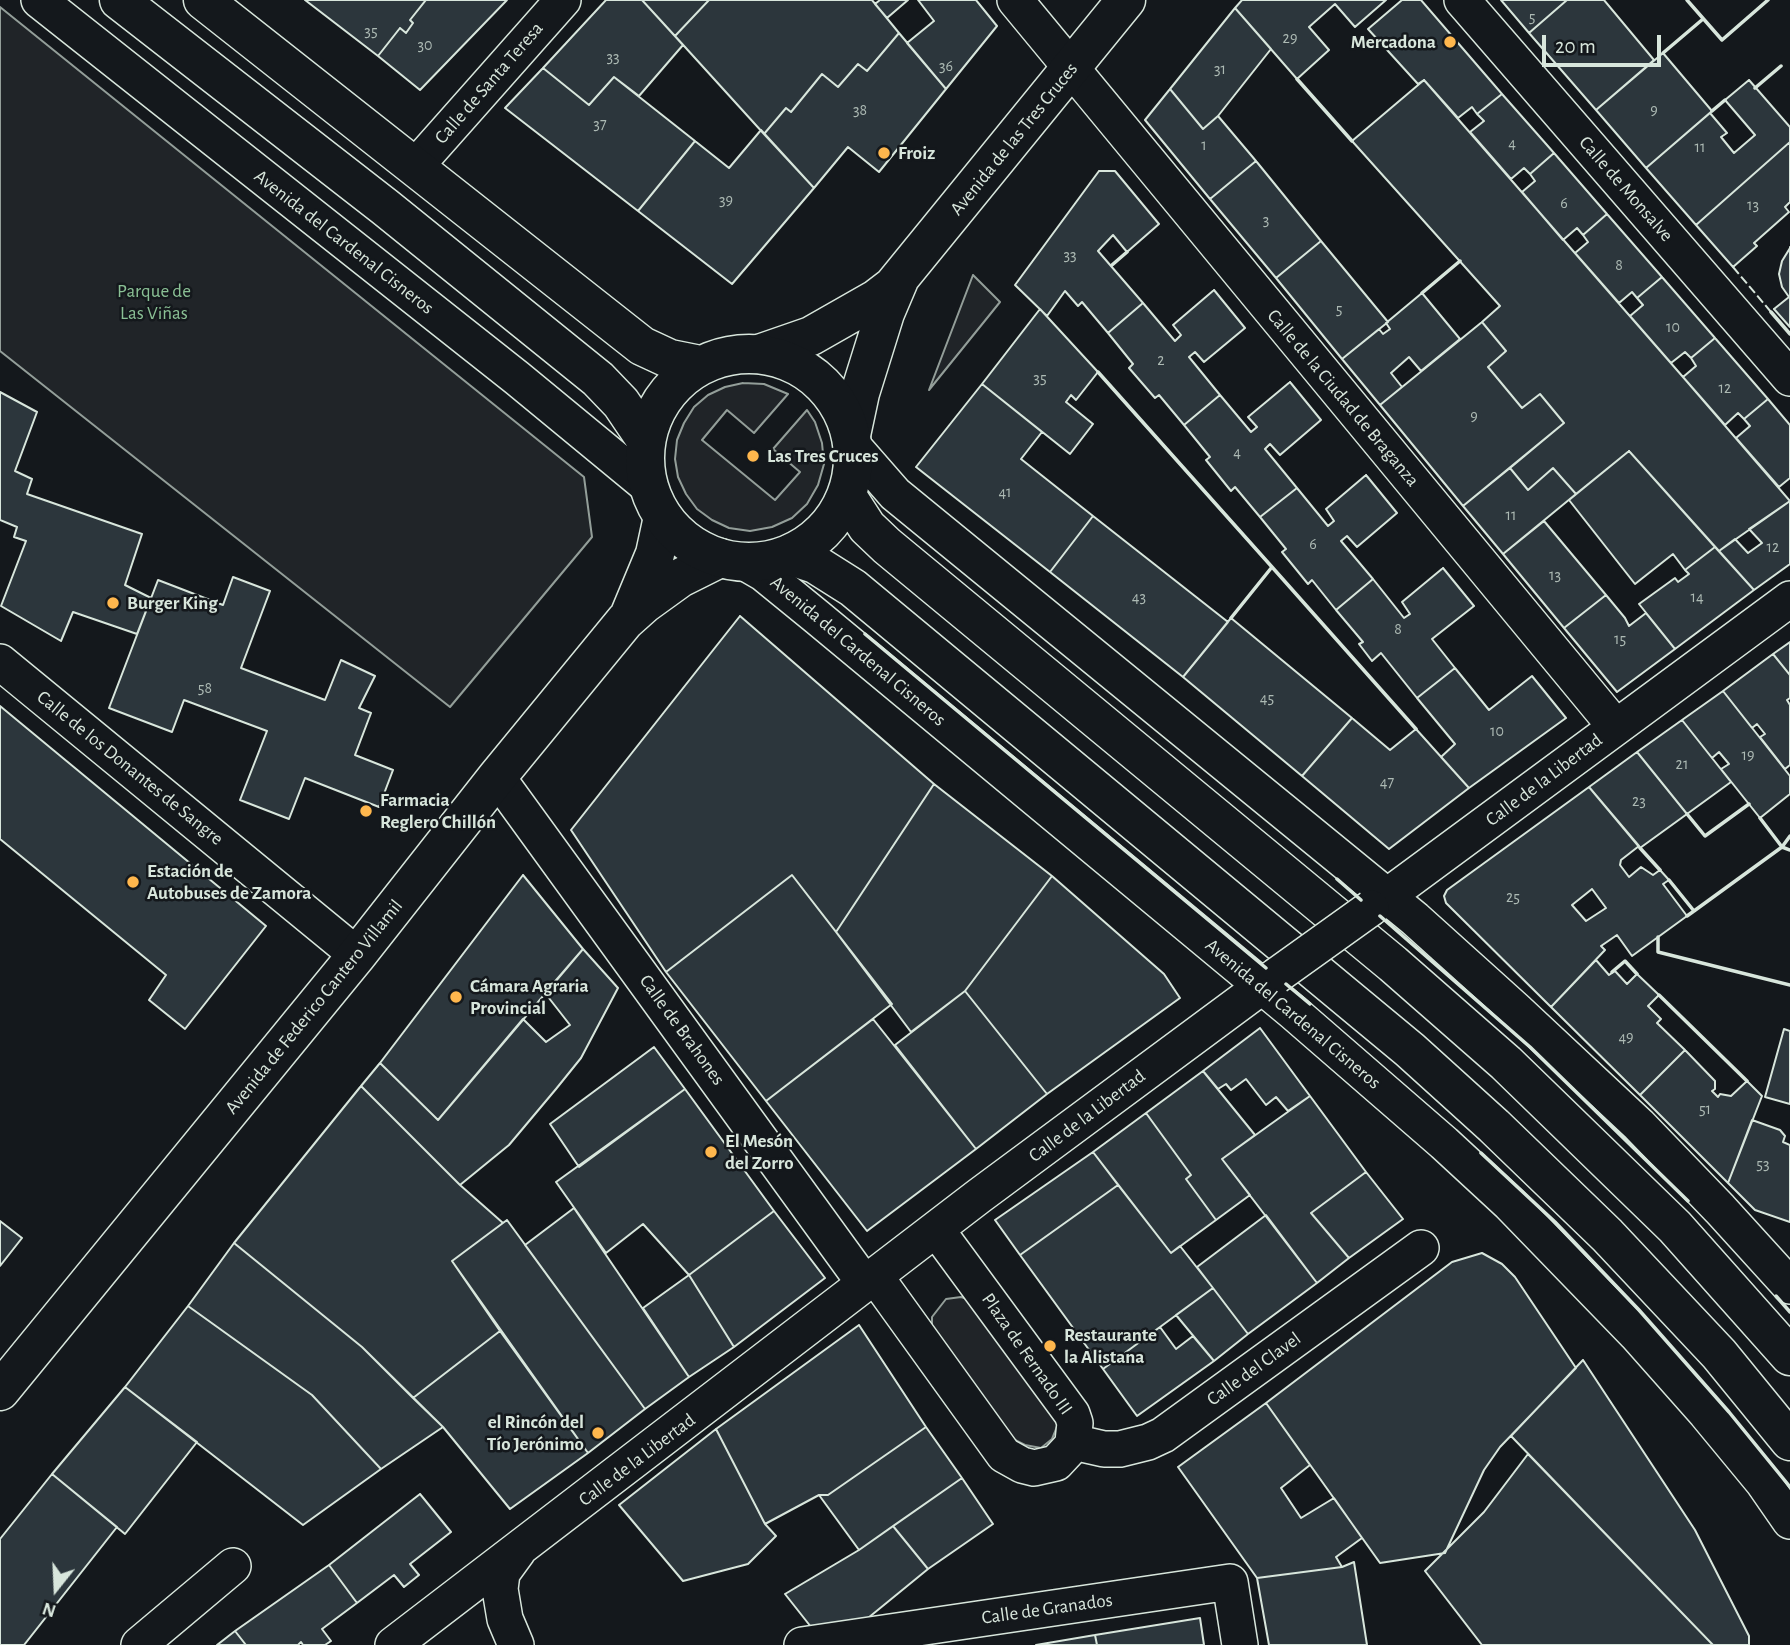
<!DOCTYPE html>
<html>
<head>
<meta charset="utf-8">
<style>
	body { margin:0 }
	#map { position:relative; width:1790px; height:1645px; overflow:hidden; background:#14181c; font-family:"Alegreya Sans",sans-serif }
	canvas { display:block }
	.north { position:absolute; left:21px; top:1554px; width:70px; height:70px; -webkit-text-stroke:5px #14181c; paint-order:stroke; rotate:198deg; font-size:19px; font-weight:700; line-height:28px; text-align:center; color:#d8e6dc }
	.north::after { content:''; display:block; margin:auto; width:24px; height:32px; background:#d8e6dc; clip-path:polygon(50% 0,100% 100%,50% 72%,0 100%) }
	.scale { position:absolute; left:1542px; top:35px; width:119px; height:32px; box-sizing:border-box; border:4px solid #d8e6dc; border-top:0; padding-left:9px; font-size:21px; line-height:24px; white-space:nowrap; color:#d8e6dc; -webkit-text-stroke:5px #14181c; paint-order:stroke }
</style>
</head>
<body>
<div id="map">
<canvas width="1790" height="1645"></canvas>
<div class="north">N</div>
<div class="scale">20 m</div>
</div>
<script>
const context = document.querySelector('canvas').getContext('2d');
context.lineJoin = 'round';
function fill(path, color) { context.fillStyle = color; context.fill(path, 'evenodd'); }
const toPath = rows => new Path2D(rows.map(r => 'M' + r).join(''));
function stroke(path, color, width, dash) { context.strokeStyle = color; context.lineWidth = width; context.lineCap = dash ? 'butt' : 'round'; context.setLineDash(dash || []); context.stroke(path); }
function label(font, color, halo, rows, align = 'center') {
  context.font = font + ' "Alegreya Sans",sans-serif'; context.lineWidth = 5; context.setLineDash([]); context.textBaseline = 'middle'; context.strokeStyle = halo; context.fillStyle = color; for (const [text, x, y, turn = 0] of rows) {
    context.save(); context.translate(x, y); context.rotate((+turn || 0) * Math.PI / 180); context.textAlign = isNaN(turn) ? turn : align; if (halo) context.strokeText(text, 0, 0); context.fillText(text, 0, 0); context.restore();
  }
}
const green = toPath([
	[0,7,584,477,592,537,450,707,0,351,0,7],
	[973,275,1000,302,929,390,973,275],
	[743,383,764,384,788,394,754,433,727,410,702,440,775,500,800,472,773,449,807,410,815,422,822,443,824,464,818,485,807,504,792,518,772,527,750,531,729,528,712,520,697,509,686,494,678,477,675,459,677,440,684,423,694,407,708,395,725,387,743,383],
	[961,1297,977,1302,1059,1422,1052,1439,1041,1448,1025,1445,1009,1437,932,1327,932,1317,946,1299,961,1297]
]);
fill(green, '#202428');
stroke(green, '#939e99', 2);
const building = toPath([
	[305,0,424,0,425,1,410,20,413,23,406,33,400,28,378,56,305,0],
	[507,0,420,90,378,56,400,28,406,33,413,23,410,20,426,0,507,0],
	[606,0,642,0,683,45,639,96,614,77,589,105,543,68,606,0],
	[642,0,709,0,675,36,642,0],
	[709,0,872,0,899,33,867,71,858,64,838,87,822,74,791,112,786,108,764,134,675,36,709,0],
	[880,0,908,0,887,18,875,4,880,0],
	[918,0,976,0,997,26,946,89,907,43,934,21,918,0],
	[1242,0,1386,0,1355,27,1335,4,1309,27,1329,50,1297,79,1235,8,1242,0],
	[1402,0,1421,0,1502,94,1477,114,1472,107,1458,118,1424,80,1418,84,1368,29,1402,0],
	[1501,0,1567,0,1529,33,1501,0],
	[1567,0,1604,0,1654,60,1596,110,1529,33,1567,0],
	[1235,8,1271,49,1218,116,1203,129,1170,89,1235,8],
	[899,33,946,89,879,172,848,147,814,188,764,134,786,108,791,112,822,74,838,87,858,64,867,71,899,33],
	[1663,53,1712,111,1646,168,1596,110,1663,53],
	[543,68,589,105,614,77,695,141,638,211,505,108,543,68],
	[1424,80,1683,377,1790,501,1719,551,1629,451,1576,494,1553,468,1528,490,1510,468,1564,423,1540,394,1522,408,1488,367,1506,351,1482,322,1500,306,1352,141,1424,80],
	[1749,80,1790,127,1790,142,1696,225,1646,168,1710,113,1727,133,1721,137,1734,153,1755,135,1725,100,1749,80],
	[1170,89,1203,129,1218,116,1256,161,1210,199,1145,120,1170,89],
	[1502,94,1554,153,1530,174,1524,168,1511,179,1470,132,1484,121,1477,114,1502,94],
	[761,130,814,188,732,284,638,211,695,141,729,168,761,130],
	[1790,142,1790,202,1785,207,1789,212,1754,243,1757,246,1733,267,1696,225,1790,142],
	[1554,153,1607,214,1583,235,1577,228,1563,240,1522,192,1535,181,1530,174,1554,153],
	[1256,161,1321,241,1276,278,1210,199,1256,161],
	[1099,171,1115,171,1159,224,1127,252,1113,235,1098,251,1143,303,1108,333,1082,302,1078,306,1065,291,1047,316,1015,285,1099,171],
	[1607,214,1662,277,1637,298,1632,292,1619,303,1575,253,1588,242,1583,235,1607,214],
	[1321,241,1388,322,1342,359,1276,278,1321,241],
	[1790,248,1790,247,1790,327,1774,309,1789,297,1782,287,1779,274,1782,261,1790,248],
	[1662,277,1715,338,1691,358,1685,352,1671,363,1630,316,1643,305,1637,298,1662,277],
	[1214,290,1245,328,1204,362,1195,352,1189,357,1220,395,1184,425,1159,395,1155,398,1129,368,1133,364,1108,333,1143,303,1175,341,1181,335,1173,325,1214,290],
	[1422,293,1460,339,1421,371,1409,357,1391,373,1402,387,1380,405,1342,359,1379,329,1383,334,1390,329,1386,323,1422,293],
	[1040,309,1098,372,1076,400,1071,395,1066,402,1093,424,1070,454,982,384,1040,309],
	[1482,322,1506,351,1488,367,1522,408,1540,394,1564,423,1463,506,1380,405,1482,322],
	[1715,338,1768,399,1744,419,1738,413,1725,425,1683,377,1696,366,1691,358,1715,338],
	[1290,382,1321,420,1280,455,1270,444,1265,449,1297,488,1260,517,1235,487,1231,491,1206,460,1210,457,1184,425,1220,395,1251,432,1257,427,1248,417,1290,382],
	[982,384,1042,432,1021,459,1093,516,1050,572,916,467,982,384],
	[0,392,37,412,15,471,32,479,27,494,142,534,125,585,151,598,137,634,73,612,61,641,1,606,26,541,14,537,17,527,0,520,0,392],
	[1768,399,1790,425,1790,478,1779,487,1736,438,1750,426,1744,419,1768,399],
	[1629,451,1715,547,1685,570,1673,554,1635,584,1569,500,1629,451],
	[1510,468,1528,490,1553,468,1576,494,1503,554,1463,506,1510,468],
	[1366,475,1397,513,1357,547,1347,536,1341,541,1373,579,1336,610,1312,580,1308,584,1282,552,1286,549,1260,517,1297,488,1328,526,1334,521,1326,509,1366,475],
	[1790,501,1790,564,1754,590,1719,551,1735,539,1748,553,1762,543,1749,529,1790,501],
	[1093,516,1228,622,1183,677,1050,572,1093,516],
	[1544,521,1606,595,1564,628,1503,554,1544,521],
	[1715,547,1754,590,1675,649,1639,604,1675,578,1678,582,1689,574,1685,570,1715,547],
	[1443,568,1474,606,1432,639,1455,668,1417,698,1381,653,1372,661,1359,644,1363,642,1336,610,1373,579,1404,618,1410,614,1402,602,1443,568],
	[233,577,270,591,241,668,325,700,341,660,375,676,359,708,371,713,355,755,393,770,379,807,305,778,289,819,240,800,267,731,184,700,172,732,109,708,158,580,223,605,233,577],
	[1606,595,1625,618,1629,626,1646,613,1675,649,1617,692,1564,628,1606,595],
	[740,616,934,784,836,932,792,875,666,972,571,830,740,616],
	[1231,618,1352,718,1302,776,1183,677,1231,618],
	[1790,642,1790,675,1773,654,1790,642],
	[1773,654,1790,675,1790,698,1787,700,1790,705,1790,765,1785,769,1760,737,1765,734,1757,724,1752,728,1723,691,1773,654],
	[1455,668,1489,710,1532,676,1566,718,1469,788,1441,757,1455,744,1417,698,1455,668],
	[1723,691,1790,776,1790,794,1760,818,1721,769,1729,764,1719,752,1712,758,1682,720,1723,691],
	[0,706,266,926,185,1029,149,1000,166,975,0,839,0,706],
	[1352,718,1390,750,1416,729,1469,788,1389,849,1302,776,1352,718],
	[1682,720,1731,782,1687,814,1637,752,1682,720],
	[1637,752,1687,814,1640,848,1589,787,1637,752],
	[934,784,1052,876,965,991,911,1032,836,932,934,784],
	[1589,787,1639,846,1621,860,1620,865,1629,877,1641,867,1653,875,1660,870,1669,880,1663,884,1687,916,1632,956,1617,935,1601,946,1605,950,1551,1007,1446,903,1444,896,1447,890,1589,787],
	[1592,889,1606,908,1586,921,1572,905,1592,889],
	[523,875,583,949,438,1120,380,1063,523,875],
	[792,875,892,1004,766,1101,666,972,792,875],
	[1052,876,1164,974,1180,998,1047,1094,965,991,1052,876],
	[583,949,618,988,581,1058,556,1089,509,1145,460,1185,361,1086,380,1063,438,1120,523,1019,546,1042,570,1025,545,993,583,949],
	[1596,960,1609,975,1615,971,1627,984,1637,974,1659,995,1648,1006,1661,1019,1657,1023,1685,1050,1640,1095,1551,1007,1596,960],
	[965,991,1047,1094,976,1149,895,1045,965,991],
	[873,1019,976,1149,867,1231,766,1101,873,1019],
	[1260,1028,1310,1096,1288,1111,1276,1097,1266,1105,1246,1079,1231,1090,1226,1084,1218,1089,1203,1071,1260,1028],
	[1784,1029,1790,1031,1790,1104,1765,1097,1784,1029],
	[654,1047,685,1089,579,1167,550,1124,654,1047],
	[1685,1050,1715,1081,1715,1089,1712,1091,1718,1097,1720,1094,1731,1096,1747,1081,1762,1096,1728,1183,1640,1095,1685,1050],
	[1203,1071,1255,1135,1222,1159,1250,1195,1216,1220,1186,1179,1191,1175,1146,1113,1203,1071],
	[361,1086,460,1185,503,1223,452,1261,500,1331,413,1398,362,1347,234,1243,361,1086],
	[685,1089,774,1211,689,1275,643,1224,606,1253,556,1182,685,1089],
	[1310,1096,1366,1172,1311,1213,1349,1258,1317,1283,1222,1159,1310,1096],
	[1146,1113,1191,1175,1186,1179,1216,1220,1171,1253,1093,1152,1146,1113],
	[1752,1120,1780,1130,1785,1136,1783,1142,1790,1145,1790,1222,1755,1210,1728,1183,1752,1120],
	[1093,1152,1118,1185,1020,1255,995,1220,1093,1152],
	[1366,1172,1403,1219,1349,1258,1311,1213,1366,1172],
	[1118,1185,1171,1253,1180,1246,1213,1288,1103,1369,1020,1255,1118,1185],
	[574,1208,689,1377,645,1409,525,1245,574,1208],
	[774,1211,825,1278,734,1347,689,1275,774,1211],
	[1266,1215,1317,1283,1248,1334,1197,1267,1266,1215],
	[507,1220,645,1409,588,1453,452,1261,507,1220],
	[0,1221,22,1238,0,1266,0,1221],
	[234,1243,362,1347,443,1427,381,1469,312,1395,188,1306,234,1243],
	[1482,1253,1502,1264,1515,1277,1576,1368,1500,1447,1484,1470,1445,1553,1380,1563,1266,1403,1452,1262,1482,1253],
	[689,1275,734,1347,689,1377,643,1308,689,1275],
	[1213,1288,1248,1334,1214,1361,1176,1315,1213,1288],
	[188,1306,312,1395,381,1469,303,1525,125,1387,188,1306],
	[859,1325,926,1427,828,1495,819,1495,765,1524,716,1429,859,1325],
	[1160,1327,1176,1349,1193,1336,1214,1361,1137,1416,1103,1369,1160,1327],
	[500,1331,588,1453,510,1509,443,1427,413,1398,500,1331],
	[1583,1360,1695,1530,1749,1636,1749,1645,1713,1645,1511,1436,1583,1360],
	[125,1387,197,1442,125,1534,52,1474,125,1387],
	[1266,1403,1310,1465,1281,1488,1301,1518,1334,1498,1362,1538,1336,1557,1342,1567,1257,1578,1178,1467,1266,1403],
	[926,1427,962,1478,859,1550,819,1495,828,1495,926,1427],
	[716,1429,765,1524,776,1536,748,1564,683,1581,619,1505,716,1429],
	[1528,1454,1713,1645,1482,1645,1425,1571,1484,1512,1528,1454],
	[52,1474,117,1527,24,1645,0,1645,0,1539,52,1474],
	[962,1478,993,1524,928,1569,893,1526,962,1478],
	[420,1494,451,1532,410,1564,419,1575,404,1587,394,1575,357,1603,329,1565,420,1494],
	[893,1526,928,1569,857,1627,815,1632,785,1594,859,1550,893,1526],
	[1354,1562,1367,1645,1269,1645,1257,1578,1342,1567,1354,1562],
	[329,1565,357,1603,322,1629,331,1641,325,1645,303,1645,301,1642,298,1645,246,1645,235,1631,329,1565],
	[1200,1618,1204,1645,1097,1645,1095,1635,1200,1618],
	[235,1631,246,1645,217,1645,235,1631],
	[1095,1635,1097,1645,1036,1645,1095,1635]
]);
fill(building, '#2c363c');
stroke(building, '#d8e6dc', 2);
const street = toPath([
	[39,0,517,378,648,486],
	[1015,0,1615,726],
	[1462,0,1790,378],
	[415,167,563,0],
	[854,447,895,494,1415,919,1516,1010,1639,1125,1720,1209,1790,1286],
	[744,562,763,573,817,617,1293,1012,1444,1143,1510,1204,1636,1334,1706,1413,1763,1482,1790,1521],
	[0,662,357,955],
	[497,777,865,1284],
	[1371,908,1790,599],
	[875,1276,1004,1455,1022,1465,1034,1468,1056,1463,1070,1448,1073,1442,1075,1423,1072,1414,936,1229],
	[1073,1442,1104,1449,1120,1449,1148,1442,1163,1435,1421,1248],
	[139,1645,233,1566],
	[393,1645,979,1196,1276,976],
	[516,1645,505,1619,500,1589,502,1573,518,1551],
	[802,1645,1230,1582,1240,1645]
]);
const secondary = toPath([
	[759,354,811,336,876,299,893,286,1126,0],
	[851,435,860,393,885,313,899,280],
	[630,614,655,554,663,517],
	[0,1391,357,955,497,777,625,621,644,604,680,578,720,558]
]);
const highway = toPath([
	[119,0,385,207,598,379,621,403,646,440],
	[203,0,642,346,670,359,700,365],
	'645 458a104 104 0 1 1 208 0a104 104 0 1 1-208 0Z',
	[847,496,867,527,887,546,1393,964,1506,1063,1675,1227,1790,1356],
	[788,555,815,564,853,588,1410,1050,1494,1126,1607,1235,1719,1354,1790,1441]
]);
stroke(street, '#d8e6dc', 38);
stroke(secondary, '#d8e6dc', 41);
stroke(highway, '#d8e6dc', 41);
stroke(street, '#14181c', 35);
stroke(secondary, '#14181c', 38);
stroke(highway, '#14181c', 38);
const streetBridge = toPath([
	[1276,976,1371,908]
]);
stroke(streetBridge, '#d8e6dc', 38, []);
stroke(streetBridge, '#14181c', 35);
stroke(toPath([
	[1733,267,1771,312,1774,309]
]), '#d8e6dc', 2, [9, 3.5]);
stroke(toPath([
	[1687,0,1722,40,1768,0],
	[1663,53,1703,19],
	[1297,79,1352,141],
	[1755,88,1781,66],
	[1712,111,1725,100],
	[1112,265,1127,252],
	[1422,293,1460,261],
	[1771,312,1790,334],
	[1098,372,1272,567,1231,618],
	[1272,567,1416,729],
	[865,634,1266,968],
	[1687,814,1705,836,1749,804],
	[1760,818,1782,847,1790,836],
	[1640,848,1660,870],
	[1337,879,1361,900],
	[1669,880,1694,911,1687,916],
	[1694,911,1782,847,1790,850],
	[1380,916,1530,1047,1688,1201],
	[1658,937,1658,952,1790,985],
	[1612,972,1625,961,1637,974],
	[1286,984,1310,1004],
	[1659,995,1747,1081],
	[1481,1153,1555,1222,1639,1310,1729,1412,1790,1487],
	[1776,1296,1790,1312]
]), '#d8e6dc', 3.5);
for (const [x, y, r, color] of [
	[1450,42,7,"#ffb74d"],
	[884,153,7,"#ffb74d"],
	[753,456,7,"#ffb74d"],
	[113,603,7,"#ffb74d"],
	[366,811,7,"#ffb74d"],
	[133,882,7,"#ffb74d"],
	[456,997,7,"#ffb74d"],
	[711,1152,7,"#ffb74d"],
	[1050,1346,7,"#ffb74d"],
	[598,1433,7,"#ffb74d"]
]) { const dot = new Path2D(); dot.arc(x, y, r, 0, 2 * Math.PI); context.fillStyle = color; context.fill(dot); stroke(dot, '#14181c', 2.5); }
label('16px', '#adbab4', null, [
	["5",1532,17],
	["35",371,31],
	["29",1290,38],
	["30",425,45],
	["33",613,57],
	["36",946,66],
	["31",1220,69],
	["38",860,110],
	["9",1654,110],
	["37",600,124],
	["4",1512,143],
	["1",1204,145],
	["11",1700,147],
	["39",726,200],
	["6",1564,203],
	["13",1753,205],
	["3",1266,220],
	["33",1070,255],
	["8",1619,265],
	["5",1339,309],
	["10",1673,327],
	["2",1161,360],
	["35",1040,378],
	["12",1725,388],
	["9",1474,416],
	["4",1237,452],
	["41",1005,492],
	["11",1511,515],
	["6",1313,544],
	["12",1773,547],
	["13",1555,575],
	["43",1139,597],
	["14",1697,597],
	["8",1398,629],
	["15",1620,639],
	["58",205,688],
	["45",1267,698],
	["10",1497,731],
	["19",1748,755],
	["21",1682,764],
	["47",1387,782],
	["23",1639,801],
	["25",1513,897],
	["49",1626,1037],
	["51",1705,1109],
	["53",1763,1164]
]);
label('bold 19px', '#d8e6dc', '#14181c', [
	["Mercadona",1436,42,"right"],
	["Froiz",898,153],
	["Las Tres Cruces",767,456],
	["Burger King",127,603],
	["Farmacia",380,800],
	["Reglero Chillón",380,822],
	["Estación de",147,871],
	["Autobuses de Zamora",147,893],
	["Cámara Agraria",470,986],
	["Provincial",470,1008],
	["El Mesón",725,1141],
	["del Zorro",725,1163],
	["Restaurante",1064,1335],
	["la Alistana",1064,1357],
	["el Rincón del",584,1422,"right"],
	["Tío Jerónimo",584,1444,"right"]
], 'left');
label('19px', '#d8e6dc', '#14181c', [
	["Calle de Santa Teresa",489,83,-49],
	["Avenida de las Tres Cruces",1014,139,-51],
	["Calle de Monsalve",1626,189,49],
	["Avenida del Cardenal Cisneros",344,242,38],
	["Calle de la Ciudad de Braganza",1343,398,50],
	["Avenida del Cardenal Cisneros",858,651,40],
	["Calle de los Donantes de Sangre",130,768,39],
	["Calle de la Libertad",1544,780,-37],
	["Avenida de Federico Cantero Villamil",314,1007,-51],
	["Avenida del Cardenal Cisneros",1293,1014,40],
	["Calle de Brahones",682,1030,54],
	["Calle de la Libertad",1087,1116,-37],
	["Plaza de Fernado III",1027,1354,55],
	["Calle del Clavel",1254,1369,-36],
	["Calle de la Libertad",637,1460,-37],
	["Calle de Granados",1047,1609,-8]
]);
label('19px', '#8ac095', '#14181c', [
	["Parque de",154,291],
	["Las Viñas",154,313]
]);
</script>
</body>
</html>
